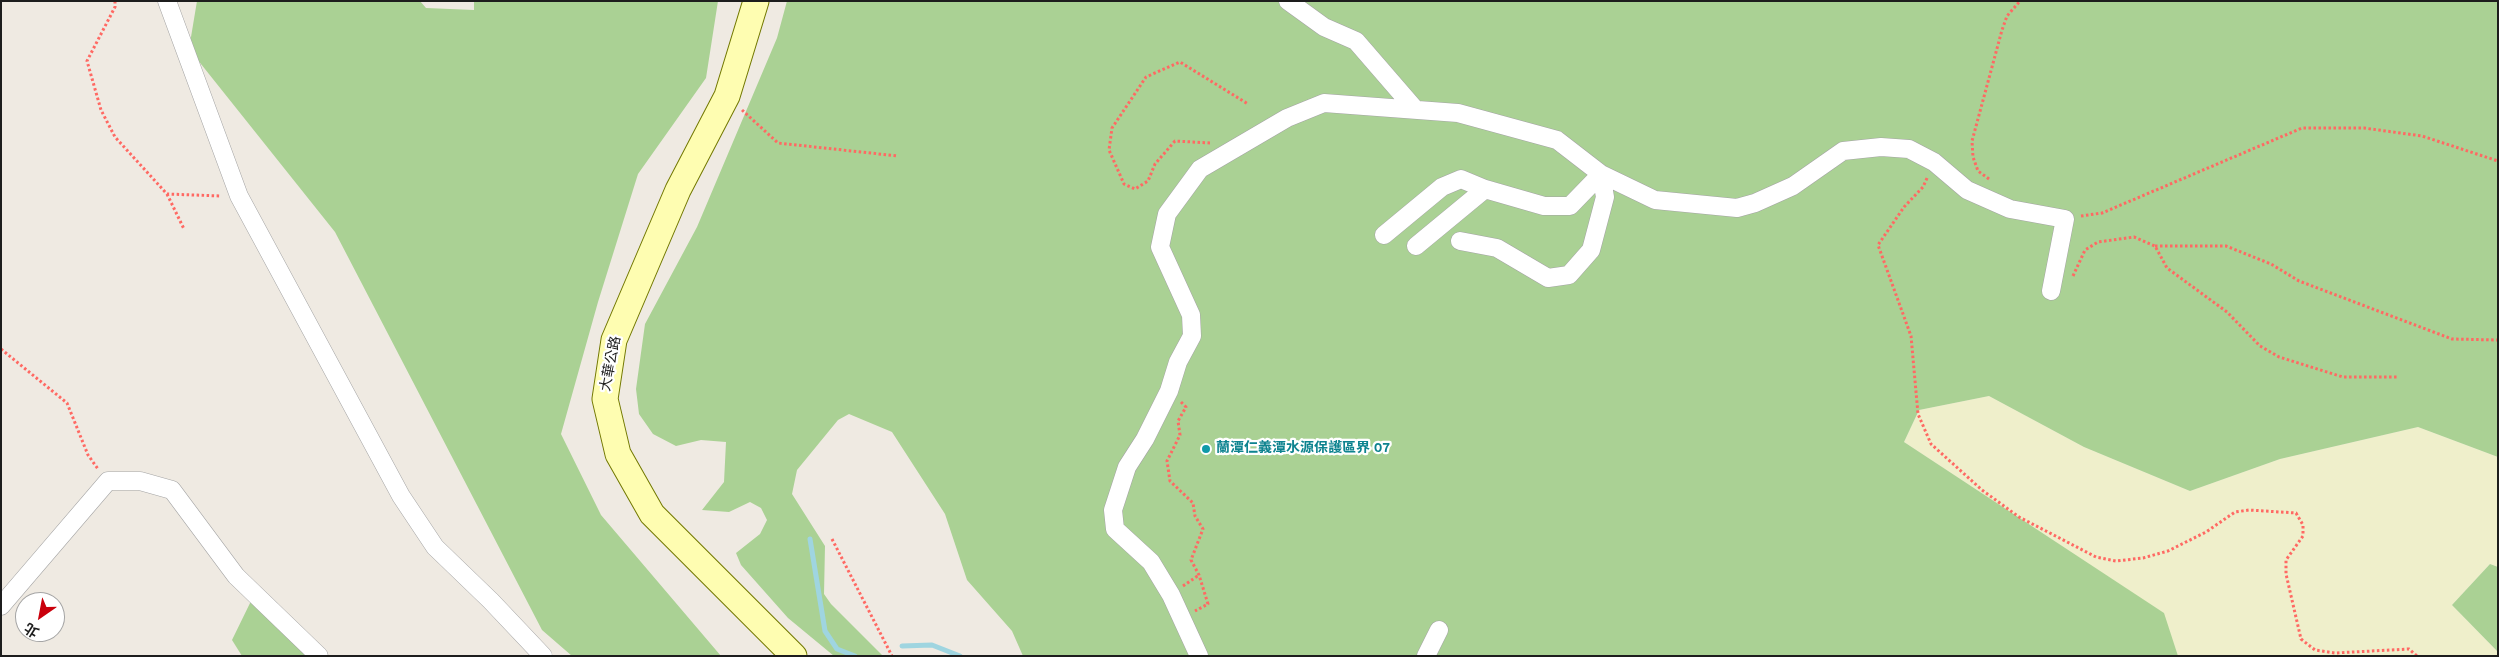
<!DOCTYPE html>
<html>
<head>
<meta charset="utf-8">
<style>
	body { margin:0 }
	#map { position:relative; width:2499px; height:657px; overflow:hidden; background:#efeae2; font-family:Overpass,"Noto Sans TC",sans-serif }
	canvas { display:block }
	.frame { position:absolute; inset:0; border:2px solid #1d1d1d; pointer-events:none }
	.north { position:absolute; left:15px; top:592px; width:50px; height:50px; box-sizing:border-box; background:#fff; border:1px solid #a5a5a5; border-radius:50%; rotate:213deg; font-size:14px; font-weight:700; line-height:20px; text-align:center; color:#1d1d1d }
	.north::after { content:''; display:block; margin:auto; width:18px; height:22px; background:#ca000c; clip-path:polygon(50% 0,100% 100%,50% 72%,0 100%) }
</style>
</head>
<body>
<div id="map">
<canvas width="2499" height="657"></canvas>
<div class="frame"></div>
<div class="north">北</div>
</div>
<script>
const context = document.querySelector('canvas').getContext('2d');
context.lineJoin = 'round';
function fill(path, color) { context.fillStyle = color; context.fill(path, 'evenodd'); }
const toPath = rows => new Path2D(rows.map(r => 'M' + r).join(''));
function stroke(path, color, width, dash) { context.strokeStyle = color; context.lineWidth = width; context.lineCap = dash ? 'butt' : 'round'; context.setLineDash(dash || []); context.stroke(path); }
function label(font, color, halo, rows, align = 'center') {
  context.font = font + ' Overpass,"Noto Sans TC",sans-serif'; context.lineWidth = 4.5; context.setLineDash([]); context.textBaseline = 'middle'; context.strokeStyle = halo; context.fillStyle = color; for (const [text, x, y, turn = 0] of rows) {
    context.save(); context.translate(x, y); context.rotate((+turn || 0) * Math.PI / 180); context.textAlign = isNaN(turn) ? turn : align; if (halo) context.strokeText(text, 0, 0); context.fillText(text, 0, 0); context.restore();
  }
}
fill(toPath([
	[1989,396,2084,447,2190,491,2280,459,2418,427,2498,457,2498,567,2490,564,2452,605,2498,652,2498,656,2178,656,2163,613,1904,442,1919,410]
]), '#efefcb');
fill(toPath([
	[197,1,420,1,426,8,474,10,474,1,718,1,706,78,638,174,598,302,561,434,601,515,721,656,572,656,542,630,335,232,189,49],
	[787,1,2498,1,2498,457,2418,427,2280,459,2190,491,2084,447,1989,396,1919,410,1904,442,2164,613,2178,656,1023,656,1012,631,967,580,945,514,892,432,849,414,838,420,797,470,792,494,825,546,824,594,831,604,883,656,834,656,788,618,741,565,736,553,760,534,767,520,761,508,750,502,729,512,702,510,724,482,726,442,701,440,676,446,653,434,639,414,636,389,645,324,697,227,777,38],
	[2490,564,2498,567,2498,652,2452,605],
	[252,599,310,656,242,656,232,640]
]), '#aad194');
stroke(toPath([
	[810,539,825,631,837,649,855,656],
	[902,646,932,645,960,656]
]), '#9fd5e0', 5);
const street = toPath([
	[167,1,239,196,401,496,435,547,491,601,543,656],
	[1288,1,1324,27,1356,41,1414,108],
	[1384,235,1442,187,1461,179,1485,189,1544,206,1570,206,1601,174],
	[1460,241,1497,248,1548,278,1569,275,1591,250,1605,197,1601,174],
	[1416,246,1485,189],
	[1,606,108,481,140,481,172,490,236,576,319,656],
	[1199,656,1171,595,1151,562,1115,529,1113,510,1127,467,1145,439,1169,391,1178,362,1192,336,1191,315,1160,247,1167,214,1200,169,1287,118,1324,103,1458,113,1557,140,1601,174,1655,200,1737,208,1755,203,1793,186,1843,151,1881,147,1909,149,1934,162,1967,190,2010,209,2065,219,2051,291],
	[1426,656,1439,630]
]);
const secondary = toPath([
	[756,1,727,96,678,190,614,340,605,399,618,454,652,514,794,656]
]);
stroke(street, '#a4a4a4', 19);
stroke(secondary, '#727800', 27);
stroke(toPath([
	[115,1,115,7,87,61,101,110,115,137,167,194,221,196],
	[742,110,778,143,898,156],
	[1210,143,1175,141,1155,164,1148,181,1135,189,1124,184,1109,150,1112,128,1146,77,1180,62,1248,104],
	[1927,178,1923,187,1904,207,1878,245,1911,336,1918,414,1931,444,1982,490,2019,517,2096,557,2116,561,2143,558,2168,551,2206,532,2235,512,2249,510,2296,513,2303,525,2303,536,2286,560,2286,574,2301,639,2315,650,2335,653,2409,649,2417,656],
	[1989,179,1978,171,1973,157,1972,141,2002,30,2007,16,2020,1],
	[167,194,184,229],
	[2081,216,2102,213,2302,128,2364,128,2422,136,2498,161],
	[2155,246,2226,246,2271,264,2299,281,2452,339,2498,340],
	[2073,276,2085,250,2098,242,2134,237,2155,246,2167,268,2227,312,2260,346,2279,357,2343,377,2397,377],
	[1,349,67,403,88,455,98,469],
	[1181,402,1186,407,1178,421,1180,435,1167,461,1170,481,1193,503,1195,516,1203,529,1191,560,1199,575,1208,604,1195,611],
	[832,539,892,656],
	[1183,586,1199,575]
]), '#ff6963', 3, [2.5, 2.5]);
stroke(street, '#fff', 18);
stroke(secondary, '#fefdb1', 25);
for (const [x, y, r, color] of [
	[1206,449,5,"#0f9aa8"]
]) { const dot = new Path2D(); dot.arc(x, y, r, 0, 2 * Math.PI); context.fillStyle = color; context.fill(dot); stroke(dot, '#fff', 2); }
label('14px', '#1d1d1d', '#fff', [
	["大華公路",612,364,-79]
]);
label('bold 14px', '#0d838f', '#fff', [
	["蘭潭仁義潭水源保護區界 07",1216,449]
], 'left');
</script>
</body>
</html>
